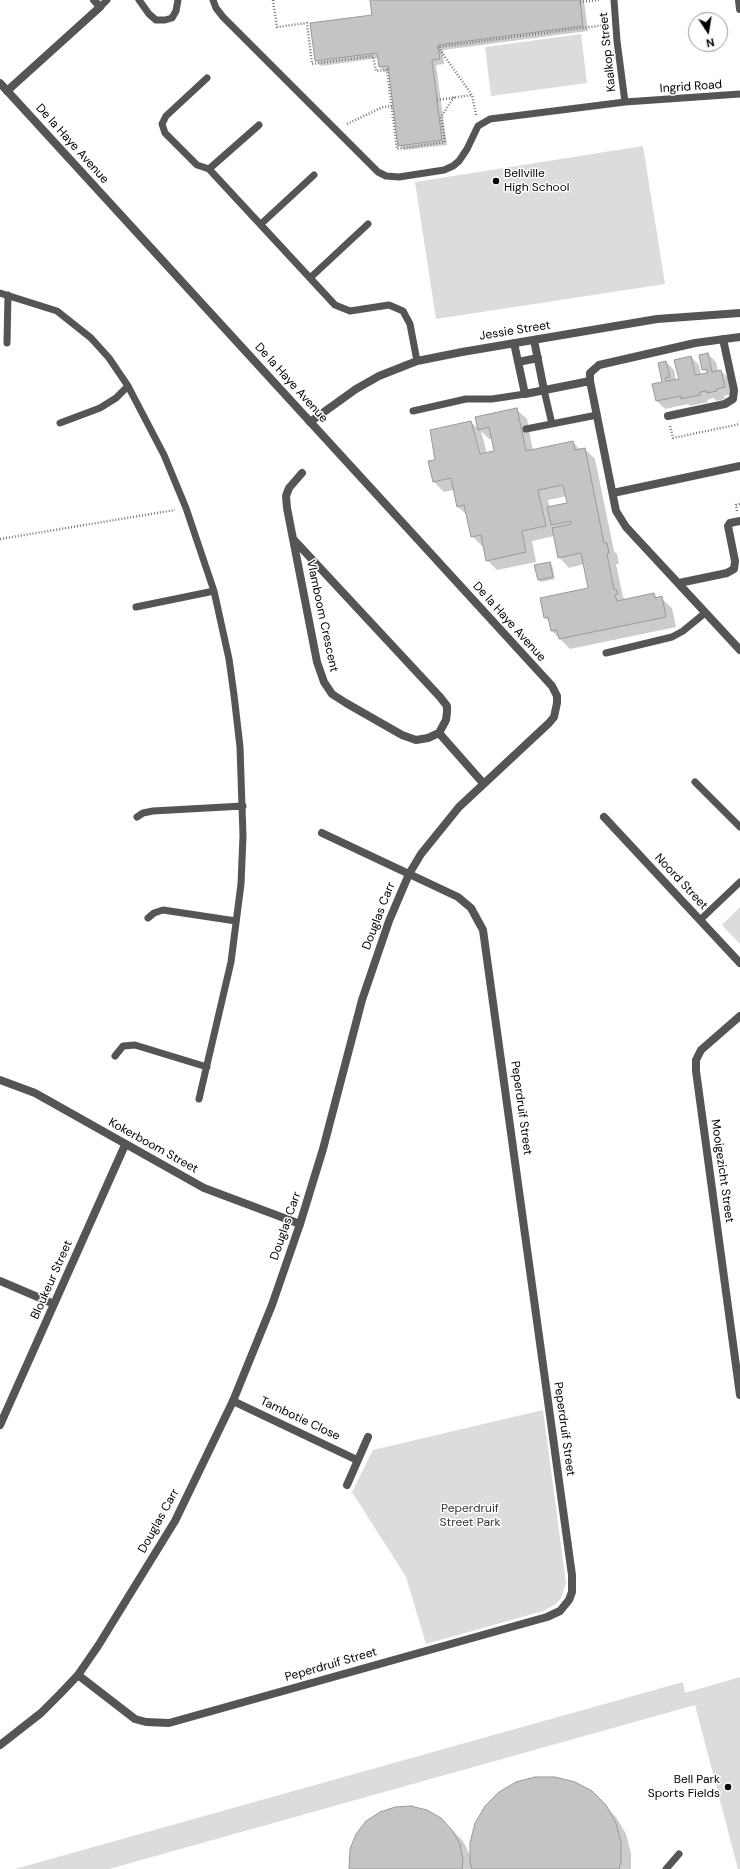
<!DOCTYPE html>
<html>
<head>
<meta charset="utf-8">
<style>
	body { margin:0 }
	#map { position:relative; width:740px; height:1869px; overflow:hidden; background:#fff; font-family:"DM Sans",sans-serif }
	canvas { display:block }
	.north { position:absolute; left:688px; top:12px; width:40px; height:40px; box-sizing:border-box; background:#fff; border:1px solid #999; border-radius:50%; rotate:168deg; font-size:11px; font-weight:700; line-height:16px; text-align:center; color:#000 }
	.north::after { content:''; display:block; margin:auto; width:14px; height:18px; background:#000; clip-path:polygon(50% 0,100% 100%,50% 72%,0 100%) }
</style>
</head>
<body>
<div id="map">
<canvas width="740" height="1869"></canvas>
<div class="north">N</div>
</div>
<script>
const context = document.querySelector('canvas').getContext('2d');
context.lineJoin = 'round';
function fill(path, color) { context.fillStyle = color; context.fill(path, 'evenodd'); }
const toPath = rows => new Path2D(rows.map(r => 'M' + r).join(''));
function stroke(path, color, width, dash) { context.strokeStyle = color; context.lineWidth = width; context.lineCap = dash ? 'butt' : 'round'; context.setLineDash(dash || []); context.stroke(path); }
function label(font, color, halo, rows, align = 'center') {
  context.font = font + ' "DM Sans",sans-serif'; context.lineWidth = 3; context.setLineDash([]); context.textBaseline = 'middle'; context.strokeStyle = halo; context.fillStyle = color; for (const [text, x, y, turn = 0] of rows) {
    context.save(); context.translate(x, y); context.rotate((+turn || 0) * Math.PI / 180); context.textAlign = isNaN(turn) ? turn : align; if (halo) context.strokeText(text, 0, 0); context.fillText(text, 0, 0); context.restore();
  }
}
fill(toPath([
	[581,34,587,83,491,96,485,47],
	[643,146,665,284,436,319,415,182],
	[740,907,740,944,722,925],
	[543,1410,565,1576,566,1583,561,1598,556,1604,543,1611,426,1644,406,1577,352,1492,373,1450],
	[740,1677,740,1869,738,1869,695,1705,109,1869,15,1869,683,1682,685,1693]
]), '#dcdcdc');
fill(toPath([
	[371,0,584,0,588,31,443,50,444,64,436,65,447,145,404,150,399,145,389,71,385,72,380,67,379,58,321,66,316,61,373,16],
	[708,354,716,362,718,371,721,371,729,379,732,394,724,396,725,399,716,401,714,398,707,400,708,402,690,406,688,404,665,409,657,401,663,383,666,362,674,370,676,380,680,380,691,357,699,365,701,375,708,374,703,369],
	[516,409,527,419,533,451,573,442,580,450,585,449,595,459,614,551,617,554,619,564,616,564,623,597,626,600,654,594,658,598,661,598,672,608,676,627,570,649,552,631,550,622,545,618,589,588,584,564,569,568,559,557,554,536,532,541,536,562,497,570,487,560,484,546,482,546,472,536,468,516,458,507,454,490,444,492,433,481,436,460,471,422,479,430,476,417],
	[481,431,489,439,492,439,495,452,487,454],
	[567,496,568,504,550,508,548,500],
	[550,563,552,565,555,579,541,582,538,580],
	[591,1792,616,1817,626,1834,631,1853,631,1869,350,1869,452,1830,463,1841,471,1857]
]), '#0003');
const building = toPath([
	[370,0,580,0,583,26,438,45,440,59,432,60,442,140,398,146,388,66,379,67,377,53,315,61,310,23,372,15,370,0],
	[708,353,712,372,721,370,725,387,717,389,717,391,707,393,707,391,700,392,700,395,681,399,681,396,656,401,652,384,662,382,658,363,666,361,670,377,665,378,666,381,679,379,674,360,691,356,695,375,708,373,707,369,702,370,699,355,708,353],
	[517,408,526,451,573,441,575,450,585,448,604,543,607,543,609,553,607,554,614,589,616,589,618,594,615,595,617,601,654,593,655,598,662,596,666,617,559,639,557,630,551,631,548,617,544,618,540,598,588,588,581,553,558,558,552,528,571,524,571,521,551,525,547,507,567,503,563,485,538,490,546,526,522,531,526,552,486,561,481,535,471,537,464,505,457,507,451,478,433,482,428,461,435,460,430,430,471,421,480,454,494,451,489,427,478,430,475,417,517,408],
	[550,562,553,577,538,580,534,565,550,562],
	[535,1777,555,1777,575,1782,592,1791,606,1805,616,1823,621,1842,621,1862,619,1869,472,1869,470,1862,470,1843,475,1823,485,1806,499,1792,516,1782,535,1777],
	[411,1806,427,1810,441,1818,452,1830,460,1844,463,1860,462,1869,349,1869,350,1849,356,1834,366,1821,380,1812,395,1807,411,1806]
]);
fill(building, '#c4c4c4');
stroke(building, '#999', 1);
stroke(toPath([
	[273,0,277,27,307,23,312,64,373,56,376,71,387,70,397,149,445,142,441,117,454,97],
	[580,2,599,0],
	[437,100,472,95],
	[476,115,472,95,438,47,605,25],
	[347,124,383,107,393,106],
	[670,426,673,438,740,424],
	[737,511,736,505,740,504],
	[0,539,175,510]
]), '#777', 2.5, [1, 2]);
stroke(toPath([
	[139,0,149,14,156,20,165,20,172,18,176,11,178,0],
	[213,0,216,8,223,17,378,172,386,176,399,177,444,170,453,166,459,161,467,149,478,126,490,119,625,102,740,94],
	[614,0,617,41,625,102],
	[100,7,107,0],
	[207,78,166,116,162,124,165,133,197,165,209,169,335,305,350,311,389,305,403,311,410,324,417,361],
	[209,169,259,125],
	[261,224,314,175],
	[310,278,368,224],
	[0,293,57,311,91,338,109,358,128,386,164,455,186,508,214,591,229,659,234,695,240,747,243,836,241,884,231,962,199,1099],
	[7,343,8,295],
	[544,390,552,424],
	[413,411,466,399,492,399,525,394],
	[60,423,100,408,116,398,128,386],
	[526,429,597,415],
	[136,607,214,591],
	[606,653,672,637,683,631,705,613],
	[695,782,740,827],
	[137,817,143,813,153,811,243,806],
	[148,918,154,913,163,910,236,921],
	[700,920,740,882],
	[115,1056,123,1046,135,1045,207,1067],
	[666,1869,679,1854]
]), '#555', 7);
stroke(toPath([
	[739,0,740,9],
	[7,91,100,7,94,0],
	[740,337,695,343,599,365,590,373,590,381,616,511,626,527,740,650],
	[534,340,544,390],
	[514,343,525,394,590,381],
	[518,362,538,358],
	[668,416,725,404,733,399,734,390,723,339],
	[310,422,356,389,379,376,417,361,462,352,657,319,740,313],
	[613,493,740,466],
	[294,540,440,697,447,706,447,712,446,720,439,733,428,738,416,740,402,735,346,703,332,694,324,682,317,662,287,508,286,496,289,488,302,473],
	[679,583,727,573,734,569,735,561,728,526,730,523,740,521],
	[439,733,483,783],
	[604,817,740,963],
	[740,1016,701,1050,696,1060,696,1071,740,1395],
	[0,1080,35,1093,204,1188,300,1224],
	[0,1281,54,1304],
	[233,1401,357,1460],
	[0,1425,125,1145],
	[347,1485,368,1437],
	[78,1675,135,1719,146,1722,169,1723,547,1617,560,1611,569,1600,572,1592,572,1575,483,930,471,908,458,897,322,833]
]), '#555', 8);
stroke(toPath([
	[0,83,552,686,557,696,557,703,554,717,549,723,459,807,421,854,409,874,389,921,362,1000,323,1149,300,1224,272,1305,233,1401,175,1521,98,1646,78,1675,60,1694,41,1713,0,1745]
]), '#555', 8);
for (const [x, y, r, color] of [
	[496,181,4,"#000"],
	[728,1787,4,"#000"]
]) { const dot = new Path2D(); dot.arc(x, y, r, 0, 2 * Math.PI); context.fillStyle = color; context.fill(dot); stroke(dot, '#fff', 1.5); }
label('12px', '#000', '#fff', [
	["Kaalkop Street",608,52,-96],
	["Ingrid Road",691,87,-4],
	["De la Haye Avenue",72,144,48],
	["Jessie Street",515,331,-9],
	["De la Haye Avenue",291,383,48],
	["Vlamboom Crescent",322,616,78],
	["De la Haye Avenue",509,622,48],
	["Noord Street",681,882,47],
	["Douglas Carr",379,916,-69],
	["Peperdruif Street",521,1108,82],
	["Kokerboom Street",153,1146,29],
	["Mooigezicht Street",722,1171,82],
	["Douglas Carr",286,1226,-71],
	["Bloukeur Street",52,1280,-66],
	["Tambotie Close",300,1419,25],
	["Peperdruif Street",564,1429,82],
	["Douglas Carr",159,1521,-61],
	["Peperdruif Street",331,1665,-16]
]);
label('12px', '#000', '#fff', [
	["Bellville",504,174],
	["High School",504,188],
	["Bell Park",720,1780,"right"],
	["Sports Fields",720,1794,"right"]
], 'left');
label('12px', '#333', '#fff', [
	["Peperdruif",470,1509],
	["Street Park",470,1523]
]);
</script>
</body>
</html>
